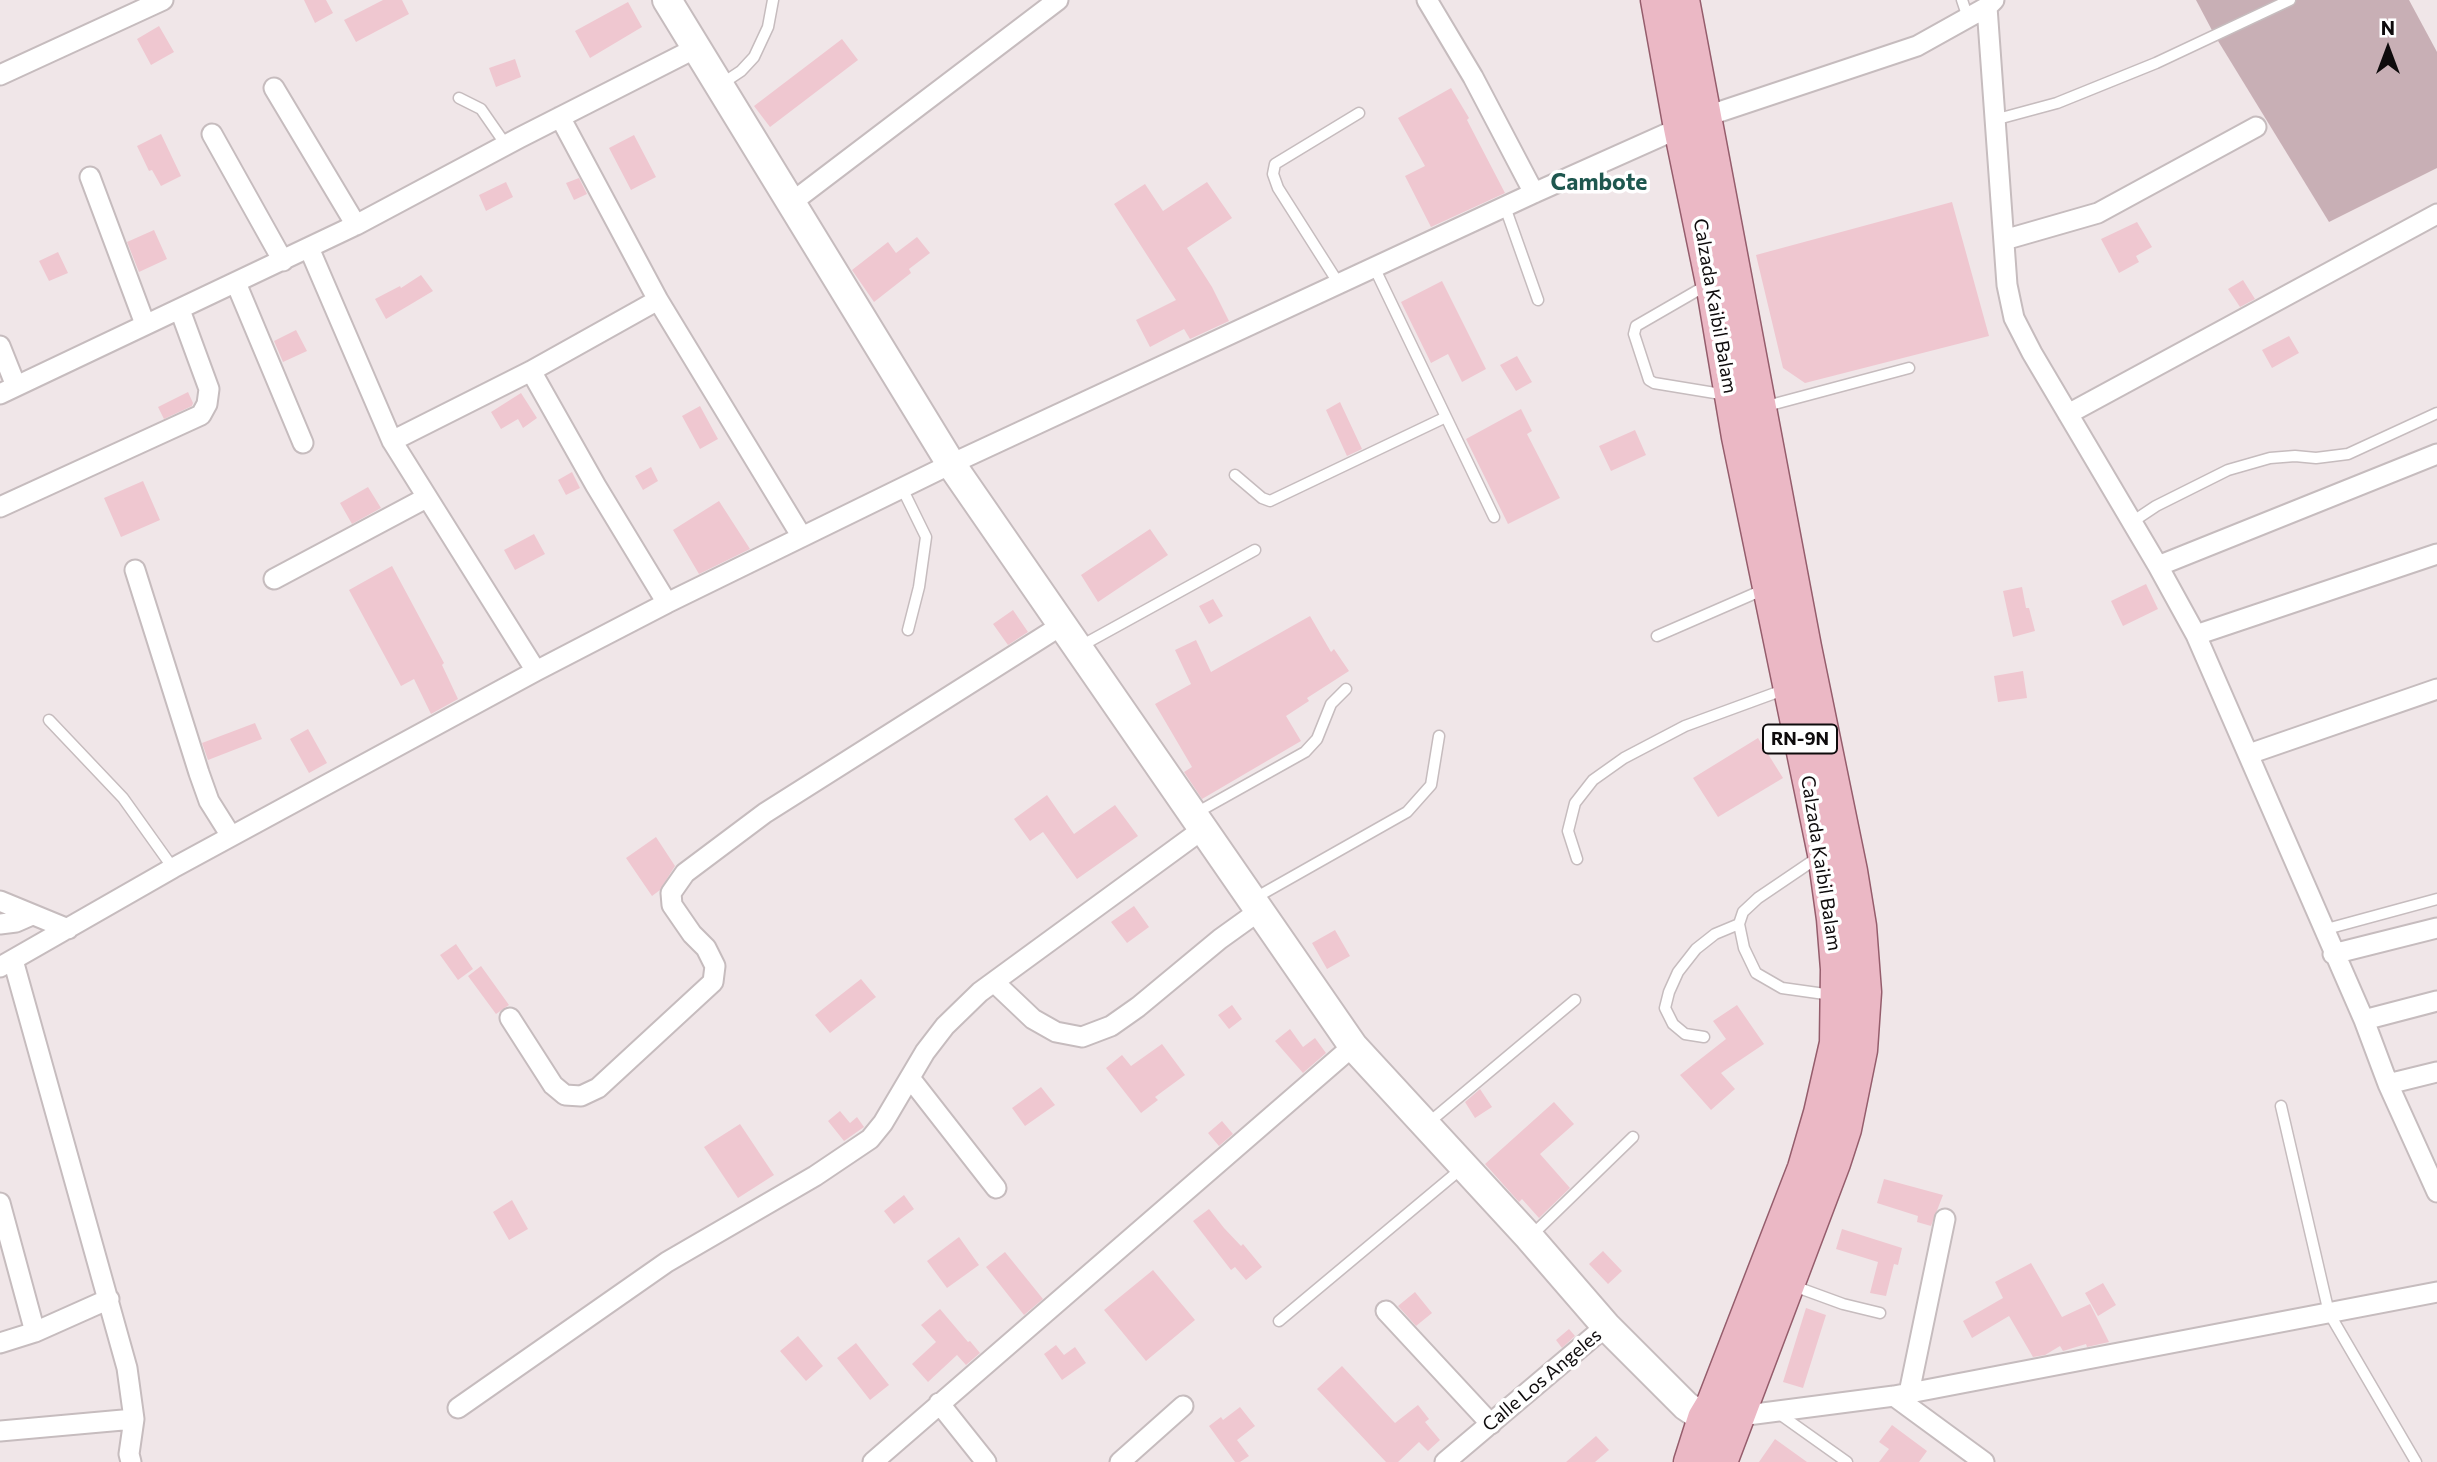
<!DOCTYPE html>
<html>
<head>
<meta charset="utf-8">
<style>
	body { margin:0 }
	#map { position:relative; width:2437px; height:1462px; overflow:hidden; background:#f0e6e8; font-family:Commissioner,sans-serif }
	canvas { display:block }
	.north { position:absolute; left:2353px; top:14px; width:70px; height:70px; -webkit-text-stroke:5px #fff; paint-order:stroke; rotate:0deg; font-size:19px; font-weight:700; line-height:28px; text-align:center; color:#0e0b0c }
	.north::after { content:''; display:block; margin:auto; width:24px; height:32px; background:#0e0b0c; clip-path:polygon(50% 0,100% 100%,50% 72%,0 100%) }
</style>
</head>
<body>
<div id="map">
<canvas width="2437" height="1462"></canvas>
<div class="north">N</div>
</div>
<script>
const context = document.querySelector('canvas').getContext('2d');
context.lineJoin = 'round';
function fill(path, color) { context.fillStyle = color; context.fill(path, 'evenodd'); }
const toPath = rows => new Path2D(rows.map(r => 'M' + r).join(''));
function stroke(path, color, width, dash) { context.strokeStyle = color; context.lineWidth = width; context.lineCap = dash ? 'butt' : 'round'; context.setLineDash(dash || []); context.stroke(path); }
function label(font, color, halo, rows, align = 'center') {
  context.font = font + ' Commissioner,sans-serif'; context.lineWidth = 7; context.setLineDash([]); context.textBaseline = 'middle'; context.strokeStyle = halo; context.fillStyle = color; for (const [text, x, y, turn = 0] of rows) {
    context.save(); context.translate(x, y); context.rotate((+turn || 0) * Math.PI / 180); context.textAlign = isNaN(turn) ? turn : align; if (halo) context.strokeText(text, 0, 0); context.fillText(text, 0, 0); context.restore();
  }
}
fill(toPath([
	[2196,0,2409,0,2437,52,2437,168,2329,222,2215,36]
]), '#c8afb5');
fill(toPath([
	[304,0,326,0,333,13,315,23],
	[383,0,402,0,409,14,356,42,344,20],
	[628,2,642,27,590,58,575,31],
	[159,26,174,52,151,65,137,39],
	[842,39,858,60,770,127,754,106],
	[515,59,521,77,496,87,489,68],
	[1451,88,1469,118,1467,120,1505,193,1431,227,1405,176,1425,166,1398,118],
	[161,134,181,176,161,186,152,170,149,171,137,146],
	[634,135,656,177,631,190,609,148],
	[579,178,587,194,574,200,566,183],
	[506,182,513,197,486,211,479,195],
	[1207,182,1232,218,1187,248,1212,287,1229,321,1190,339,1184,329,1150,347,1136,320,1176,300,1114,204,1145,184,1163,211],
	[1952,202,1989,336,1805,383,1783,368,1756,255],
	[2137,222,2152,247,2136,256,2139,262,2119,273,2101,239],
	[154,230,167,259,139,272,127,242],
	[917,237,930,253,909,269,911,273,874,302,852,270,888,242,896,253],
	[58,252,68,273,49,281,39,261],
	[421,275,433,291,386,319,375,299,400,286,401,288],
	[2243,280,2255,299,2240,307,2228,289],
	[1442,281,1486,369,1462,382,1448,354,1431,363,1401,302],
	[296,330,307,351,283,362,274,341],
	[2289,336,2299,353,2272,368,2262,350],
	[1517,356,1532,382,1516,391,1500,365],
	[188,392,193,403,192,406,164,419,158,407],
	[521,393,537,418,523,428,518,419,501,429,491,412],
	[1340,402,1362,449,1347,456,1326,410],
	[700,406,718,439,700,449,682,416],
	[1521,409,1532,431,1527,434,1560,498,1508,524,1466,439],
	[1635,430,1646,455,1611,471,1599,446],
	[651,467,658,481,643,490,635,476],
	[572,472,580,488,566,495,558,480],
	[143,481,160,520,121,537,104,498],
	[368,487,381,508,352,524,340,503],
	[719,501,750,549,699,574,673,530],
	[1150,529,1168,555,1098,602,1081,575],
	[534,534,545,554,515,570,504,550],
	[392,566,444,663,442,665,458,699,431,714,414,679,401,686,349,590],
	[2146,584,2158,609,2123,626,2111,601],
	[2022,587,2026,608,2029,608,2035,631,2013,637,2003,591],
	[1213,599,1223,616,1209,624,1199,606],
	[1013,610,1028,632,1008,645,993,624],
	[1310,616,1331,652,1334,649,1349,671,1307,698,1309,701,1286,716,1301,741,1202,799,1184,772,1192,767,1155,704,1191,684,1175,650,1196,640,1211,672],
	[2023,671,2027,698,1998,702,1994,676],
	[255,723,262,739,208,760,202,743],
	[308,729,327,763,309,773,290,739],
	[1758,738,1783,778,1718,817,1693,778],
	[1047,795,1074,834,1115,805,1138,836,1077,879,1043,832,1030,841,1014,819],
	[656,837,675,866,660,890,652,896,626,858],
	[1134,906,1149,927,1127,943,1111,922],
	[1335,930,1350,956,1327,969,1312,943],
	[456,944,473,969,458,980,440,955],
	[481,966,509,1005,496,1014,468,976],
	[861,979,876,997,830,1033,815,1015],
	[1232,1005,1242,1019,1229,1029,1218,1015],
	[1737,1005,1764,1044,1721,1073,1735,1089,1711,1110,1680,1075,1726,1039,1713,1021],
	[1290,1029,1303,1047,1315,1038,1326,1053,1303,1073,1275,1041],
	[1162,1044,1185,1075,1155,1097,1158,1100,1141,1113,1106,1068,1122,1055,1131,1066],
	[1041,1087,1055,1105,1025,1126,1012,1108],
	[1480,1089,1492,1107,1475,1118,1465,1102],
	[1554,1102,1574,1124,1540,1154,1570,1188,1539,1218,1522,1199,1519,1202,1485,1164],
	[840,1111,850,1123,857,1117,864,1127,844,1141,828,1121],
	[1222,1121,1233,1134,1219,1146,1208,1133],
	[740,1124,774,1175,738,1198,704,1147],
	[1884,1179,1943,1195,1931,1226,1917,1222,1918,1216,1877,1203],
	[904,1195,914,1209,894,1224,884,1211],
	[512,1200,528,1229,509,1240,493,1212],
	[1209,1209,1224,1228,1241,1246,1243,1244,1262,1267,1246,1280,1235,1267,1231,1270,1193,1221],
	[1842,1229,1902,1248,1898,1265,1894,1264,1886,1296,1870,1293,1878,1262,1836,1249],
	[959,1237,979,1265,947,1288,927,1261],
	[1603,1251,1622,1271,1608,1284,1589,1264],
	[1005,1252,1043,1299,1024,1315,986,1267],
	[2031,1263,2062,1317,2090,1304,2109,1342,2087,1347,2086,1344,2063,1351,2060,1346,2045,1355,2033,1357,2009,1316,1972,1338,1963,1321,2003,1298,1995,1282],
	[1153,1270,1195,1320,1146,1361,1104,1310],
	[2103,1283,2116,1305,2098,1316,2085,1293],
	[1415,1292,1432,1313,1416,1326,1398,1306],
	[1806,1308,1826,1315,1803,1388,1783,1382],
	[940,1309,968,1342,970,1341,980,1353,966,1365,957,1355,928,1382,912,1364,936,1342,921,1325],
	[1569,1329,1575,1336,1562,1348,1556,1340],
	[798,1336,823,1366,806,1381,780,1351],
	[856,1343,889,1385,870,1400,837,1358],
	[1056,1345,1064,1355,1075,1347,1086,1363,1062,1380,1044,1354],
	[1342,1366,1395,1423,1418,1405,1429,1419,1425,1422,1440,1440,1428,1451,1419,1442,1398,1462,1386,1462,1317,1389],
	[1240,1407,1255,1426,1237,1440,1249,1456,1240,1462,1235,1462,1209,1426,1221,1417,1223,1420],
	[1892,1425,1927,1451,1919,1462,1879,1462,1889,1449,1879,1442],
	[1596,1436,1609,1450,1595,1462,1566,1462],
	[1775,1439,1807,1462,1759,1462]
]), '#efc7d0');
const lane = toPath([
	[1962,0,1968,18],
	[720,85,741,71,754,57,768,27,773,0],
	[459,98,481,109,506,145],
	[1994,120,2057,103,2156,63,2290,0],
	[1505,207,1538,300],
	[1374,267,1494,517],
	[1339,284,1278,188,1273,174,1275,164,1359,113],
	[1707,285,1636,326,1634,334,1649,380,1654,383,1727,395],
	[1763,407,1909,368],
	[1235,475,1262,498,1270,501,1446,417],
	[902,488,926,537,919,587,908,630],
	[2132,522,2156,506,2228,470,2270,458,2295,456,2316,458,2348,454,2437,413],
	[1657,636,1765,589],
	[1079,647,1255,550],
	[49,720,123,798,173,868],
	[1196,813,1305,752,1317,739,1331,704,1346,689],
	[1820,856,1758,898,1743,912,1739,924,1744,948,1756,973,1782,988,1832,995],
	[1577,859,1568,831,1575,803,1593,780,1624,758,1685,726,1786,689],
	[1255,898,1407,812,1431,785,1439,736],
	[2323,930,2437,899],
	[1704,1037,1685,1034,1673,1024,1665,1008,1669,992,1678,972,1696,949,1715,934,1739,924],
	[2281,1106,2329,1313,2416,1462],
	[1427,1124,1575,1000],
	[1532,1235,1633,1137],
	[1791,1285,1843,1304,1880,1313],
	[1279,1321,1461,1169],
	[1778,1413,1847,1462]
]);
const street = toPath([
	[1427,0,1473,77,1534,193],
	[1987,7,2007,285,2014,318,2032,353,2158,566,2196,635,2364,1020,2388,1084,2437,1192],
	[0,75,163,0],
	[274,88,356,225],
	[560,117,658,300,802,537],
	[212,134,283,261],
	[90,177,145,324],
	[791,203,1058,0],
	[2004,240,2098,213,2256,127],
	[309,248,392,441,536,671],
	[236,283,303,443],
	[0,346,16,386],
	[531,371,596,486,667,603],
	[0,394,356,225,519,138,696,48],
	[2068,414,2437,214],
	[392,441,531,371,658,300],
	[0,507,201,415,207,404,209,389,180,310],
	[2158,566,2437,454],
	[135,570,199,773,209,801,231,836],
	[274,579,426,498],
	[2196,635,2437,554],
	[2249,754,2437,689],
	[0,901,68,929],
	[0,924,16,922,32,915],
	[2333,954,2437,928],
	[13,960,127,1368,134,1419,129,1454,131,1462],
	[0,967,173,868,536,671,667,603,951,464,1534,193,1704,117,1917,46,1987,7,1994,0],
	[994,982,1033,1019,1056,1032,1082,1037,1111,1026,1138,1007,1220,939,1259,911],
	[510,1018,553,1085,565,1095,581,1096,598,1088,713,982,715,966,706,948,692,934,672,905,671,893,685,873,765,813,1062,625],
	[2364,1020,2437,1001],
	[910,1078,996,1188],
	[2388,1084,2437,1072],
	[0,1203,35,1332],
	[1386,1311,1491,1424],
	[0,1343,35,1332,109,1299],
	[1909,1393,1945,1219],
	[1894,1396,1984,1462],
	[939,1403,986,1462],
	[458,1408,667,1262,815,1176,870,1139,883,1123,925,1052,945,1026,980,992,1203,829],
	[1732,1417,1894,1396,2437,1292],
	[0,1431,134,1419],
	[873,1462,1353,1046],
	[1120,1462,1183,1406],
	[1445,1462,1606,1326]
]);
const secondary = toPath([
	[667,0,951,464,1353,1046,1529,1237,1606,1326,1686,1406,1704,1418]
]);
const primary = toPath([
	[1657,0,1680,128,1712,283,1738,437,1824,854,1833,919,1837,969,1836,1043,1820,1113,1804,1168,1713,1403,1704,1418,1690,1462],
	[1683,0,1805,647,1851,871,1860,926,1865,992,1861,1050,1845,1129,1834,1163,1721,1462]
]);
stroke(lane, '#c6bcbe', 13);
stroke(street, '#c6bcbe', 23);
stroke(secondary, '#c6bcbe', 32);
stroke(primary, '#955d6c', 35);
stroke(lane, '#fff', 10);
stroke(street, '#fff', 19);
stroke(secondary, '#fff', 28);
stroke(primary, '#ebb8c5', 32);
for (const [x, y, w] of [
	[1800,739,74]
]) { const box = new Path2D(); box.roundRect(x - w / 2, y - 14.5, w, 29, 5); context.fillStyle = '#fff'; context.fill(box); stroke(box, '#0e0b0c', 2); }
label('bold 18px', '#0e0b0c', null, [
	["RN-9N",1800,739]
]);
label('19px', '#0e0b0c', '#fff', [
	["Calzada Kaibil Balam",1715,306,80],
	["Calzada Kaibil Balam",1821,863,81],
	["Calle Los Angeles",1542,1380,-40]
]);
label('bold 23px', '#1e574f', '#fff', [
	["Cambote",1599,182]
]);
</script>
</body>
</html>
